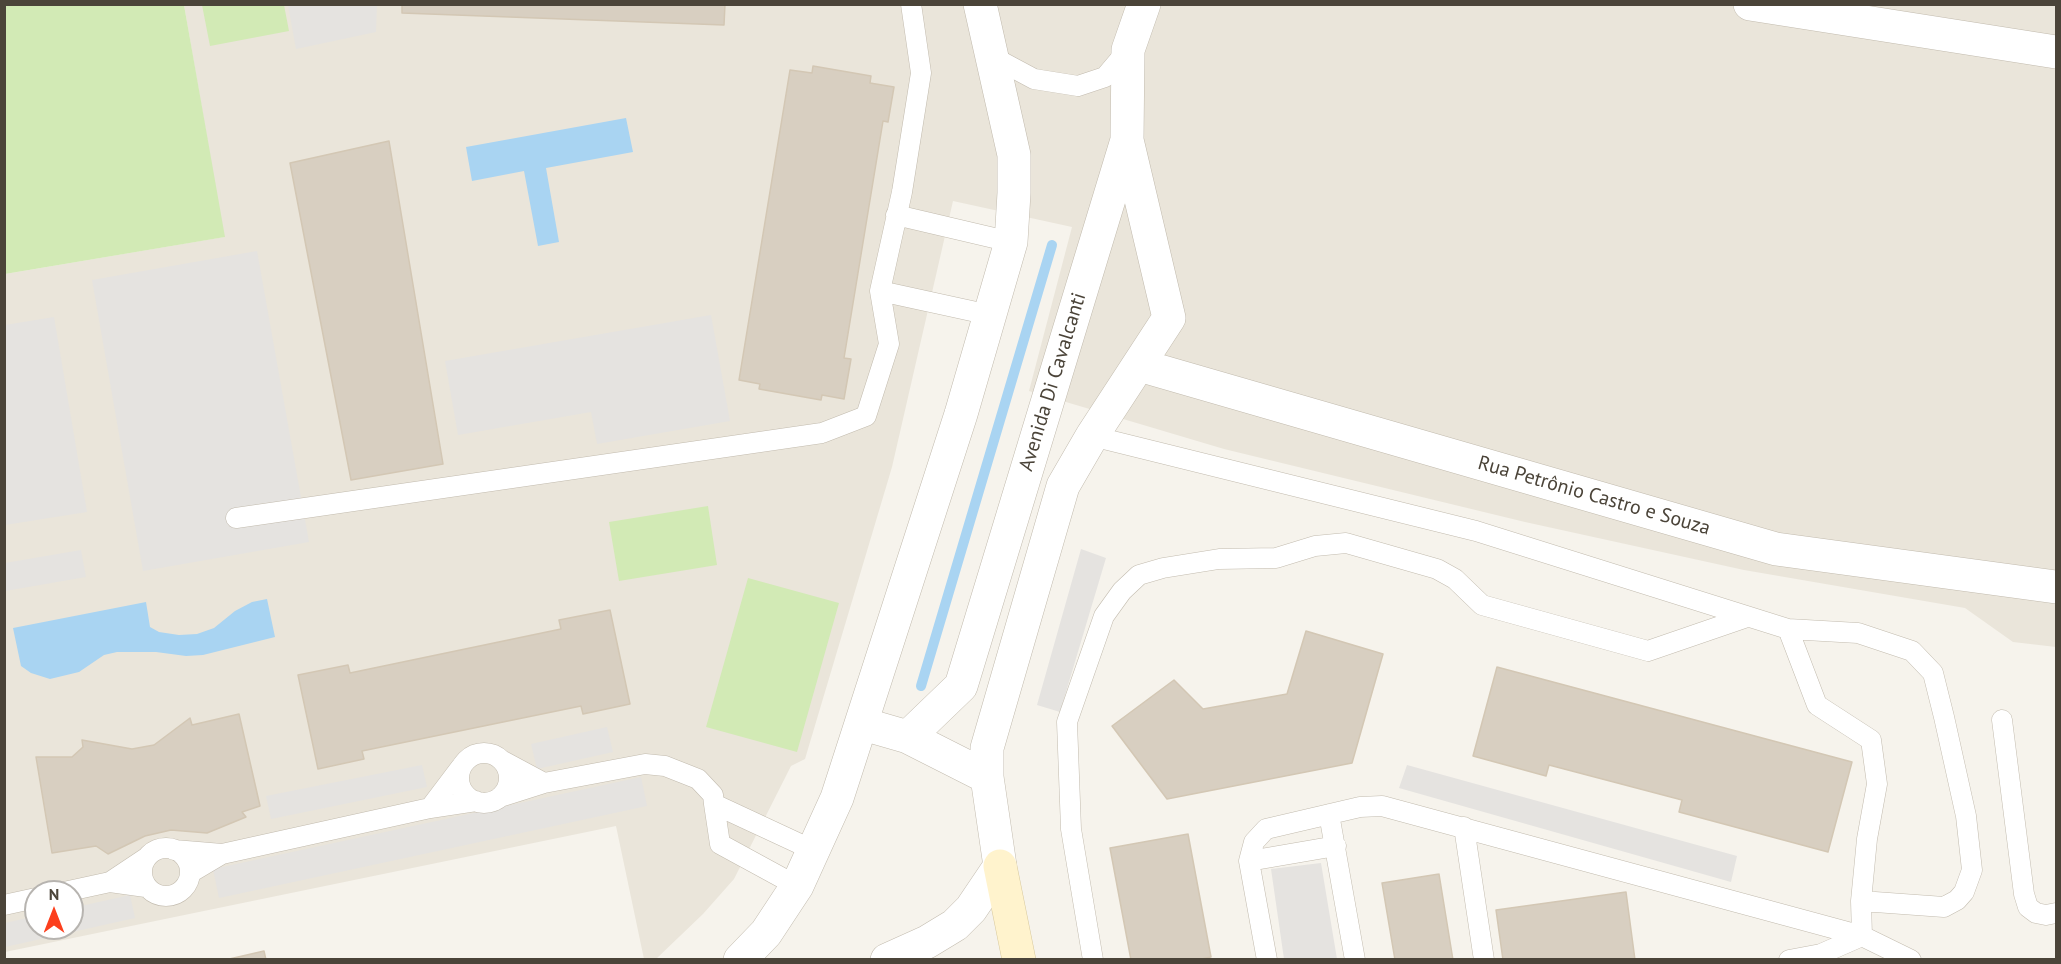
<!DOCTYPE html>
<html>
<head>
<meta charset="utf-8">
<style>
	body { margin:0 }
	#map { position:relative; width:2061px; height:964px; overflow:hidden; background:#f6f3ec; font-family:"PT Sans",sans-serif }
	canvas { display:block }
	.frame { position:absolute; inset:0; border:6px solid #4b4439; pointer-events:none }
	.north { position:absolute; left:24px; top:880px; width:60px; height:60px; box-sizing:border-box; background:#fff; border:2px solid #b7b4b0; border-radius:50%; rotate:0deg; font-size:16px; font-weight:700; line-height:24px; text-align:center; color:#4b4439 }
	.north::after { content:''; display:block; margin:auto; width:21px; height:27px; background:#fc3f1d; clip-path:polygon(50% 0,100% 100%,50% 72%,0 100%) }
</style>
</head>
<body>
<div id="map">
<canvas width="2061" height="964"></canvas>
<div class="frame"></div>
<div class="north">N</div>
</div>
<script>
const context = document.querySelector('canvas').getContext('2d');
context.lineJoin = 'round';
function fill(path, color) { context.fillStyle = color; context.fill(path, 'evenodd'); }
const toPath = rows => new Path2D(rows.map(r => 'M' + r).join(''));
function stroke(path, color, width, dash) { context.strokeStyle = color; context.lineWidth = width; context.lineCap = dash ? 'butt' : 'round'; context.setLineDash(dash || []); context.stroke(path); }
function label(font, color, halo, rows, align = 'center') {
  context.font = font + ' "PT Sans",sans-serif'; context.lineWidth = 4.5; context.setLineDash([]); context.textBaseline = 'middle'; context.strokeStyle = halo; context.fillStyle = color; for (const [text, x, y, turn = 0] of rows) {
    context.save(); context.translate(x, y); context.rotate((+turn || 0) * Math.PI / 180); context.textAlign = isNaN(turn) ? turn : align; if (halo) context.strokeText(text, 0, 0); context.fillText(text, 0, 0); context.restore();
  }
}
fill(toPath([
	[184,5,2056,5,2056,647,2013,642,1965,608,1744,570,1525,522,1224,449,1029,391,1072,227,953,201,892,467,805,759,791,766,734,879,703,914,656,959,644,959,616,826,5,952,5,274,224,237],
	[36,892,72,892,72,928,36,928]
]), '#eae5da');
fill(toPath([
	[5,4,184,5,225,237,5,274],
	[202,5,284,5,289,31,210,46],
	[708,506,717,565,619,581,609,522],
	[748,578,839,603,797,752,706,727]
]), '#d2eab5');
fill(toPath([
	[288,5,377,5,376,32,296,49],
	[257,251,309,542,143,571,92,280],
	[711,315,730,421,597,444,591,412,458,435,445,361],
	[54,317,87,512,5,525,5,325],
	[1081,549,1106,558,1060,712,1037,705],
	[81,550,86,577,5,591,5,563],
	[607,727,613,752,537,769,531,744],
	[422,765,427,787,271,819,266,796],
	[1407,765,1737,856,1731,882,1399,788],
	[641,777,647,806,219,898,213,869],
	[1321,863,1337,959,1284,959,1271,869],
	[130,895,135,918,5,947,5,923,36,916,36,928,72,928,72,908]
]), '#e5e3e0');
fill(toPath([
	[626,118,633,152,546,168,559,242,538,246,524,171,472,181,466,147],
	[267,599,275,637,203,655,186,656,156,652,117,652,104,655,79,672,50,679,31,673,21,666,13,628,146,602,150,627,159,632,179,635,197,634,214,628,235,611,252,602]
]), '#a9d4f2');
stroke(toPath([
	[921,686,1052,245]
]), '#a9d4f2', 10);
const building = toPath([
	[402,4,725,4,724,25,402,13,402,4],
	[813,66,871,76,870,83,894,87,888,122,883,121,844,358,851,359,844,399,822,395,821,400,759,389,760,384,739,380,790,70,812,73,813,66],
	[389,141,443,464,351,480,290,163,389,141],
	[610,610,630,704,583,714,581,706,362,751,364,759,318,769,298,675,348,665,350,673,561,629,559,620,610,610],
	[1306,631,1383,654,1352,763,1167,799,1112,726,1174,680,1203,709,1287,694,1306,631],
	[1497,667,1852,762,1828,852,1679,812,1682,800,1549,765,1546,776,1473,756,1497,667],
	[239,714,260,806,242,812,246,817,207,833,171,830,145,836,108,854,96,846,52,853,36,757,72,757,83,747,82,740,132,749,154,745,190,718,192,725,239,714],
	[1188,834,1211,957,1197,960,1131,960,1110,848,1188,834],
	[1439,874,1453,960,1395,960,1382,883,1439,874],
	[1626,892,1635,960,1503,960,1496,910,1626,892],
	[264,951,266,960,225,960,264,951]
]);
fill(building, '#d8cfc1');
stroke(building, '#d3c7b4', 1.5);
const service = toPath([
	[991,56,1034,79,1078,86,1105,77,1127,51],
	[896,215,1011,242],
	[880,291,990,315],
	[1092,436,1476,531,1788,629,1858,633,1912,651,1933,673,1944,717,1966,816,1972,870,1964,892,1957,900,1944,907,1861,901],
	[236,518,822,433,866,416,889,344,880,291,902,192,921,73,911,4],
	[1788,629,1817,705,1871,740,1877,784,1867,839,1861,901,1862,936,1821,954,1789,960],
	[2002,720,2024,894,2028,907,2036,913,2046,915,2056,913],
	'459 778a25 25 0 1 1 50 0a25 25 0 1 1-50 0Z',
	[461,767,430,808,476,801],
	[544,783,645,764,665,766,698,779,713,795,714,804],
	[500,797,544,783,503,761],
	[1329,814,1355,960],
	[1464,827,1484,960],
	'142 872a24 24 0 1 1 48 0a24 24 0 1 1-48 0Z',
	[174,850,222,854,190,873],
	[222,854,430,808],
	[146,858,110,882,146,887],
	[1249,861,1336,846],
	[797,886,720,844,714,804,815,851],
	[64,892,110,882],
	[4,905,36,898],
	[1093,960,1071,829,1067,722,1104,616,1122,591,1139,575,1163,568,1219,559,1276,558,1315,546,1346,543,1437,569,1455,579,1482,605,1648,651,1747,617],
	[1267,960,1249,861,1254,842,1266,829,1360,807,1382,806,1862,936,1911,960]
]);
const minor = toPath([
	[1750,4,2056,52],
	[1139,365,1776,549,2056,587],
	[863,724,908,737,987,777],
	[908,737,961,686,1127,140,1128,50,1144,4],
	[740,960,766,933,797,886,837,798,961,414,1011,242,1014,193,1014,155,980,4],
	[887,960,927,942,955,925,971,909,1000,866,987,777,987,748,1063,486,1092,436,1169,318,1127,140]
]);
const secondary = toPath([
	[1000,866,1019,960]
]);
stroke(service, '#c2bbae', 21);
stroke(minor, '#c2bbae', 34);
stroke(secondary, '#d6c79b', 34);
stroke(service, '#fff', 20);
stroke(minor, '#fff', 33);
stroke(secondary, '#fff3cd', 33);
label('20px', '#4b4439', '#fff', [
	["Avenida Di Cavalcanti",1053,382,-73],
	["Rua Petrônio Castro e Souza",1594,496,16]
]);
</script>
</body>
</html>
